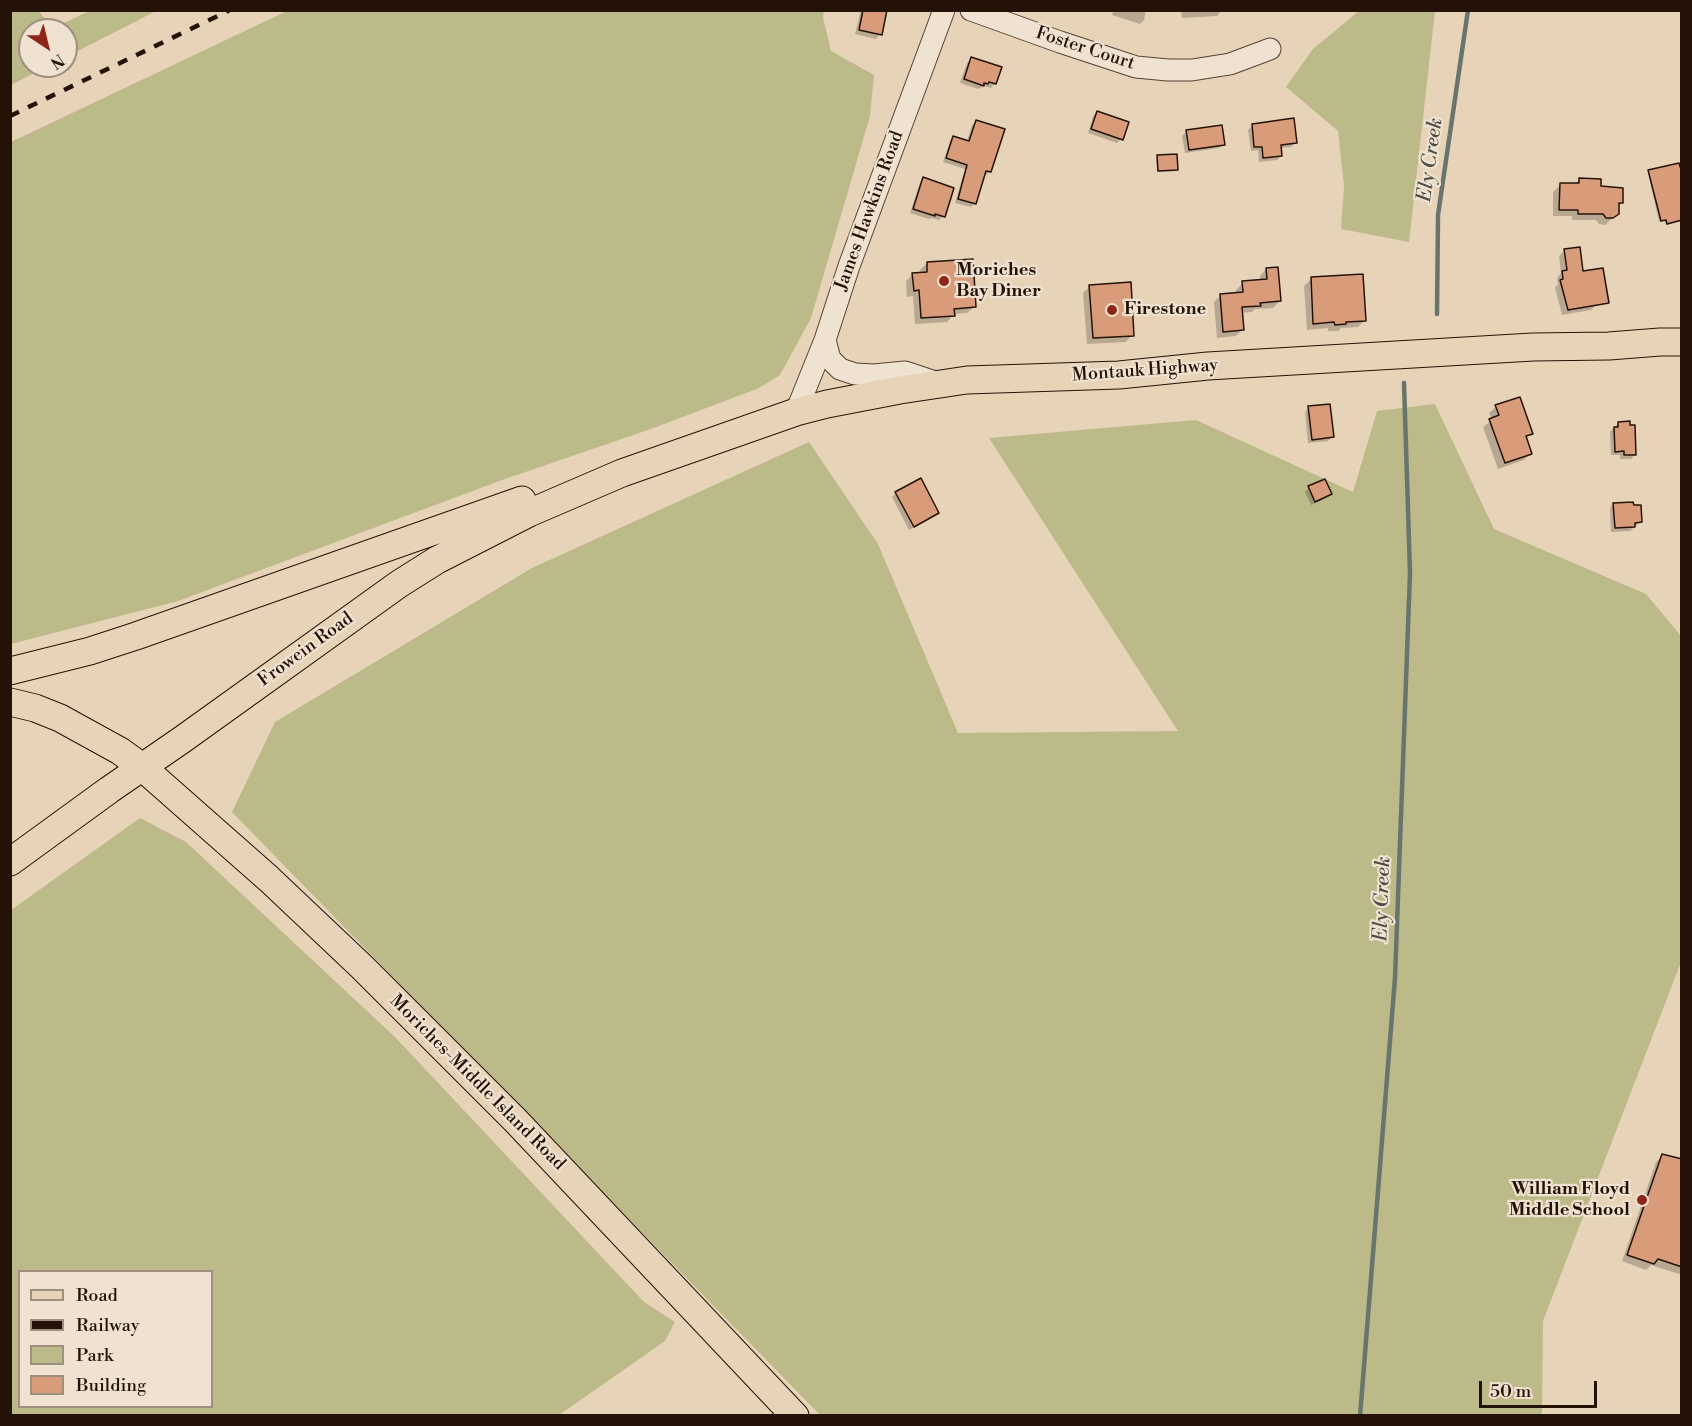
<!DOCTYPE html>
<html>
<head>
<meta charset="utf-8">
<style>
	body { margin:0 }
	#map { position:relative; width:1692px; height:1426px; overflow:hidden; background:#e7d3b7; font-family:"Libre Bodoni",serif }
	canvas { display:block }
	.frame { position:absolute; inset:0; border:12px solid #251207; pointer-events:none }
	.legend { position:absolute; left:18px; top:1270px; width:195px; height:138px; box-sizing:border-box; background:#efe2d0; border:2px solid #9e8f80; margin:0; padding:8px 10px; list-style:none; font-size:18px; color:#251207 }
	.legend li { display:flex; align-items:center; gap:12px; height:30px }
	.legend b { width:30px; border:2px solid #9e8f80 }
	.north { position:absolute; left:18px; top:18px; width:60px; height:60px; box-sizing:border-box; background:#efe2d0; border:2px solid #9e8f80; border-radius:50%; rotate:145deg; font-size:16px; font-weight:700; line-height:24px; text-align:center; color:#251207 }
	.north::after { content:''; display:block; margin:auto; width:21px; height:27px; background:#8f2418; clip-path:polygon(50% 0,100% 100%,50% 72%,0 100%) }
	.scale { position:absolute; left:1479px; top:1381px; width:118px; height:27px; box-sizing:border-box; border:3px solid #251207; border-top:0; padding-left:8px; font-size:18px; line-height:21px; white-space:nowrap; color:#251207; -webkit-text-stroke:4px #efe2d0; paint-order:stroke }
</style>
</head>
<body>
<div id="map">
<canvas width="1692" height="1426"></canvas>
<div class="frame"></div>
<ul class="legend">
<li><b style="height:8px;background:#e7d3b7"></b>Road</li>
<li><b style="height:8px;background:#251207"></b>Railway</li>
<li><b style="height:16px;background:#bdba89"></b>Park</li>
<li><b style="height:16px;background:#d99c7a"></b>Building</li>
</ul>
<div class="north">N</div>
<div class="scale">50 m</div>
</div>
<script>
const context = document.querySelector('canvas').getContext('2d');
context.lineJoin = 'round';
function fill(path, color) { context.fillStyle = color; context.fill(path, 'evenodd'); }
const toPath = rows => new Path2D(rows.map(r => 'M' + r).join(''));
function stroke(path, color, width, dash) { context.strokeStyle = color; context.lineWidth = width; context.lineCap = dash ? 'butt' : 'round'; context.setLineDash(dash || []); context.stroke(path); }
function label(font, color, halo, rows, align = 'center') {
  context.font = font + ' "Libre Bodoni",serif'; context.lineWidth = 4.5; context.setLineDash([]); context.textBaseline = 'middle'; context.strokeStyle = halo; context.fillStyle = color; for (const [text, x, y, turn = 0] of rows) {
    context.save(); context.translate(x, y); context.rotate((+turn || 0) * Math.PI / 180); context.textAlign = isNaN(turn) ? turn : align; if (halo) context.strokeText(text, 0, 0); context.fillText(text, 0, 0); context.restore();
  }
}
fill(toPath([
	[11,10,39,11,52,29,89,11,156,11,66,57,66,30,30,30,30,66,48,66,11,85],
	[287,11,824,11,823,17,831,51,874,75,870,116,811,318,780,375,759,388,651,429,502,480,178,601,11,644,11,142],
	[1359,11,1435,11,1409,242,1341,229,1344,186,1338,131,1286,87,1313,49],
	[1435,404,1494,529,1646,594,1681,636,1681,962,1543,1321,1542,1415,820,1415,232,812,275,722,532,568,809,442,878,544,958,733,1178,731,989,438,1196,420,1353,492,1377,411],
	[140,818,186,842,395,1037,644,1302,675,1322,665,1341,559,1415,11,1415,11,910],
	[20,1272,212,1272,212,1406,20,1406]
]), '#bdba89');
fill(toPath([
	[861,10,886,10,880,34,876,39,855,34],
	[1114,10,1146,10,1144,20,1140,24,1112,15],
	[1181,10,1221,10,1221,11,1217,16,1182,18],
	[971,59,995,83,991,88,984,86,978,89,960,83,967,63],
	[1098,112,1121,139,1117,143,1088,133,1093,116],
	[976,122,990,172,986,175,983,174,975,203,971,207,955,203,965,169,943,162,950,141,954,137,967,141,972,125],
	[1253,125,1295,143,1291,147,1280,148,1281,156,1277,160,1259,162,1258,150,1251,151,1248,130],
	[1186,132,1223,144,1219,148,1185,153,1182,136],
	[1158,157,1177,170,1175,171,1157,172,1156,158],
	[1649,172,1682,180,1682,221,1666,225,1664,220,1659,222,1648,173],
	[924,179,943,216,939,220,931,218,929,219,910,213,920,183],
	[1580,179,1599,188,1622,202,1617,207,1617,214,1605,225,1599,224,1596,220,1572,220,1572,216,1553,216,1553,192,1560,185,1574,185],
	[1565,250,1582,273,1597,304,1591,310,1562,315,1555,287,1558,285,1557,278,1561,273,1559,256],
	[927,263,974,307,967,313,954,314,947,322,915,324,913,296,907,297,906,281,913,274,921,274,920,270],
	[1266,269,1280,301,1273,308,1255,309,1252,312,1241,313,1242,330,1236,336,1217,338,1214,302,1220,296,1236,294,1236,290,1243,283,1260,281,1260,276],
	[1311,279,1365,320,1358,327,1341,328,1338,331,1328,331,1328,328,1307,330,1304,286],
	[1090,286,1132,335,1126,342,1087,344,1083,293],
	[1309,407,1332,437,1328,441,1308,443,1305,412],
	[1496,407,1531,433,1526,438,1531,453,1524,460,1498,469,1483,427,1492,420,1489,413],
	[1618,423,1635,454,1631,459,1620,459,1620,455,1611,455,1610,432],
	[1309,488,1331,494,1326,498,1311,505,1305,492],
	[896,493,938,513,933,517,909,530,892,497],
	[1614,504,1640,522,1630,531,1611,532,1610,508],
	[1663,1156,1682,1161,1682,1275,1651,1265,1646,1270,1622,1261,1656,1162]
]), '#0003');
stroke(toPath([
	[1437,314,1438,215,1468,10],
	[1360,1416,1395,978,1410,573,1404,383]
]), '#69756c', 4.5);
const building = toPath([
	[863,10,887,10,882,35,859,30,863,10],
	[971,57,1002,67,996,84,989,82,988,84,984,83,984,86,964,79,971,57],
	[1097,111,1129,122,1123,140,1091,129,1097,111],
	[1294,118,1297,143,1281,145,1282,156,1263,158,1262,147,1254,147,1252,124,1294,118],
	[976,120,1005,129,991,172,986,171,976,204,958,199,967,165,946,158,953,136,969,141,976,120],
	[1222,125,1225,145,1189,150,1186,130,1222,125],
	[1177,154,1178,170,1158,171,1157,155,1177,154],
	[1679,163,1682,173,1682,220,1667,224,1666,220,1661,221,1648,170,1679,163],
	[923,177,954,188,945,217,935,214,935,216,913,209,923,177],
	[1579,178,1601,179,1601,186,1623,188,1623,203,1619,203,1619,214,1613,218,1606,218,1603,214,1578,214,1578,210,1559,210,1560,183,1579,183,1579,178],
	[1580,247,1583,271,1603,268,1609,303,1568,310,1560,280,1563,279,1562,271,1567,270,1564,249,1580,247],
	[973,259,976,307,954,309,955,316,921,318,919,290,914,291,912,273,927,272,927,262,973,259],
	[1278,267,1281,301,1260,303,1261,306,1242,307,1244,330,1223,332,1220,294,1243,292,1242,281,1267,279,1266,268,1278,267],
	[1363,274,1366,321,1346,322,1346,324,1335,325,1334,322,1313,324,1311,277,1363,274],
	[1131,282,1134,336,1093,338,1089,285,1131,282],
	[1520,397,1533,434,1526,436,1532,454,1505,463,1489,419,1499,415,1495,405,1520,397],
	[1330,404,1334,437,1312,440,1308,406,1330,404],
	[1630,421,1630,425,1635,425,1636,455,1624,455,1624,451,1615,452,1614,427,1618,427,1618,422,1630,421],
	[921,478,939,513,914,527,895,492,921,478],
	[1325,479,1332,494,1315,502,1308,486,1325,479],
	[1633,502,1634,505,1641,505,1642,522,1635,523,1635,527,1615,528,1613,503,1633,502],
	[1662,1154,1682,1159,1682,1267,1658,1259,1654,1264,1627,1255,1662,1154]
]);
fill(building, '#d99c7a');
stroke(building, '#251207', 1.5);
const minor = toPath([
	[971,10,1060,42,1136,67,1168,70,1192,70,1230,64,1270,49],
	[825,340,830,359,840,369,855,374,874,375,905,372,938,383],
	[796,412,825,340,849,266,944,10]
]);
const major = toPath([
	[10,671,90,651,136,636,522,500],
	[10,702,35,708,60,718,120,751,142,767,269,879,362,967,516,1121,795,1416],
	[10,862,109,790,183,739,399,584,437,560,529,513,622,473,796,412,827,404,900,390,967,380,1119,375,1208,366,1533,347,1609,346,1660,342,1682,342]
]);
stroke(minor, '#564233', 23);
stroke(major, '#251207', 29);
stroke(minor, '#efe2d0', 21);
stroke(major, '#e7d3b7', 27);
stroke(toPath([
	[10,116,230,10]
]), '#251207', 4.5, [10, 10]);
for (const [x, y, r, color] of [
	[944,281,6,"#8f2418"],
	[1112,310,6,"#8f2418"],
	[1642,1200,6,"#8f2418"]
]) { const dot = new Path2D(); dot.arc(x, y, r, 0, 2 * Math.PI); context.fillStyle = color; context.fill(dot); stroke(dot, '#efe2d0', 2); }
label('18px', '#251207', '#efe2d0', [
	["Foster Court",1085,49,18],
	["James Hawkins Road",870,211,-70],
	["Montauk Highway",1145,371,-4],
	["Frowein Road",306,650,-36],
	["Moriches-Middle Island Road",477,1083,45]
]);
label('bold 18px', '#251207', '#efe2d0', [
	["Moriches",956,271],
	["Bay Diner",956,292],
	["Firestone",1124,310],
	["William Floyd",1630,1190,"right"],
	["Middle School",1630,1211,"right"]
], 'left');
label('italic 20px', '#4d4c42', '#efe2d0', [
	["Ely Creek",1431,160,-82],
	["Ely Creek",1383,899,-88]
]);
</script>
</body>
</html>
